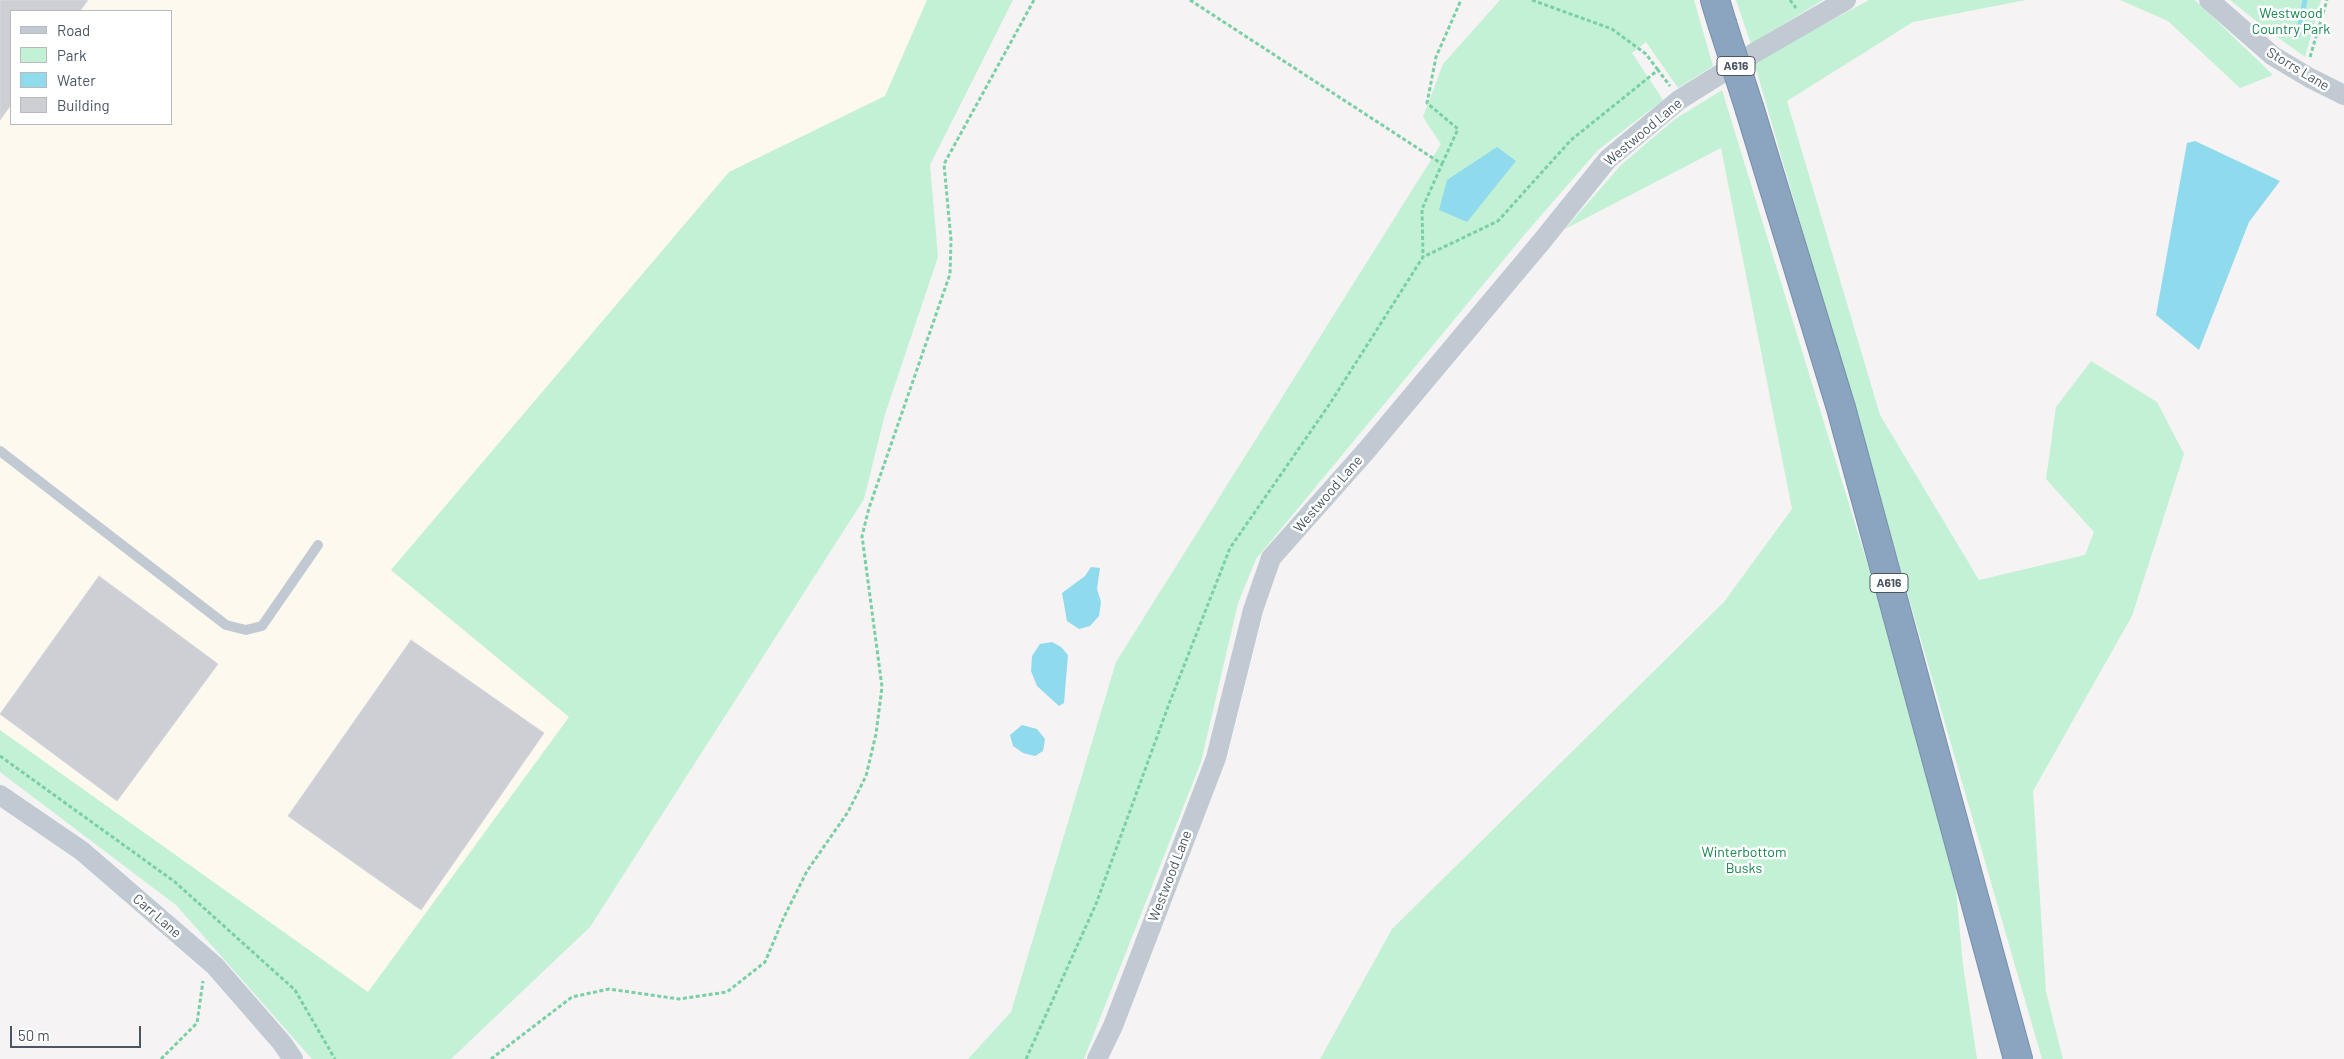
<!DOCTYPE html>
<html>
<head>
<meta charset="utf-8">
<style>
	body { margin:0 }
	#map { position:relative; width:2344px; height:1059px; overflow:hidden; background:#f5f3f3; font-family:Barlow,sans-serif }
	canvas { display:block }
	.legend { position:absolute; left:10px; top:10px; width:162px; height:115px; box-sizing:border-box; background:#fff; border:1px solid #b7bbc0; margin:0; padding:6px 9px; list-style:none; font-size:15px; color:#4a5661 }
	.legend li { display:flex; align-items:center; gap:10px; height:25px }
	.legend b { width:25px; border:1px solid #b7bbc0 }
	.scale { position:absolute; left:10px; top:1026px; width:131px; height:22px; box-sizing:border-box; border:2px solid #4a5661; border-top:0; padding-left:6px; font-size:15px; line-height:18px; white-space:nowrap; color:#4a5661; -webkit-text-stroke:4px #fff; paint-order:stroke }
</style>
</head>
<body>
<div id="map">
<canvas width="2344" height="1059"></canvas>
<ul class="legend">
<li><b style="height:6px;background:#c1cad2"></b>Road</li>
<li><b style="height:14px;background:#c3f1d5"></b>Park</li>
<li><b style="height:14px;background:#90daee"></b>Water</li>
<li><b style="height:14px;background:#cdcfd5"></b>Building</li>
</ul>
<div class="scale">50 m</div>
</div>
<script>
const context = document.querySelector('canvas').getContext('2d');
context.lineJoin = 'round';
function fill(path, color) { context.fillStyle = color; context.fill(path, 'evenodd'); }
const toPath = rows => new Path2D(rows.map(r => 'M' + r).join(''));
function stroke(path, color, width, dash) { context.strokeStyle = color; context.lineWidth = width; context.lineCap = dash ? 'butt' : 'round'; context.setLineDash(dash || []); context.stroke(path); }
function label(font, color, halo, rows, align = 'center') {
  context.font = font + ' Barlow,sans-serif'; context.lineWidth = 5; context.setLineDash([]); context.textBaseline = 'middle'; context.strokeStyle = halo; context.fillStyle = color; for (const [text, x, y, turn = 0] of rows) {
    context.save(); context.translate(x, y); context.rotate((+turn || 0) * Math.PI / 180); context.textAlign = isNaN(turn) ? turn : align; if (halo) context.strokeText(text, 0, 0); context.fillText(text, 0, 0); context.restore();
  }
}
fill(toPath([
	[0,0,927,0,885,96,729,172,391,570,569,717,368,993,0,730],
	[11,11,171,11,171,124,11,124]
]), '#fdf9ef');
fill(toPath([
	[927,0,1013,0,930,165,938,257,885,414,864,499,590,927,451,1059,312,1059,176,905,0,772,0,730,368,992,569,717,391,570,729,172,885,96],
	[1500,0,1694,0,1713,66,1678,88,1646,42,1632,53,1663,100,1598,150,1525,234,1256,559,1238,603,1201,762,1084,1059,968,1059,1011,1012,1116,662,1441,144,1423,117,1443,64],
	[1736,0,1823,0,1751,44],
	[1869,0,2026,0,1913,22,1787,101,1880,415,1979,580,2085,555,2094,532,2046,479,2056,407,2091,361,2157,402,2184,454,2132,616,2033,791,2046,992,2063,1059,2042,1059,1754,62],
	[2120,0,2195,0,2273,75,2240,88,2168,21],
	[2230,0,2321,0,2305,57,2261,25],
	[1722,90,1891,641,1955,880,1963,965,1977,1059,1320,1059,1392,929,1724,602,1792,509,1721,148,1565,229,1621,165,1675,119]
]), '#c3f1d5');
fill(toPath([
	[2195,141,2280,181,2249,222,2199,350,2156,315,2187,143],
	[1497,147,1516,161,1467,222,1439,210,1447,180],
	[1091,567,1100,568,1097,589,1101,602,1099,616,1090,626,1079,629,1067,621,1062,593,1085,576],
	[1052,642,1061,647,1068,655,1064,703,1059,706,1037,686,1031,671,1032,656,1040,644],
	[1022,725,1037,729,1045,739,1043,751,1035,756,1023,753,1013,746,1010,735]
]), '#90daee');
stroke(toPath([
	[2298,35,2305,0]
]), '#90daee', 5);
const building = toPath([
	[0,0,88,0,80,11,11,11,11,105,0,120,0,0],
	[99,576,218,664,117,801,0,714,99,576],
	[411,640,544,733,421,910,288,816,411,640]
]);
fill(building, '#cdcfd5');
stroke(building, '#d7d9de', 1);
const highway = toPath([
	[1715,0,1722,23],
	[1750,110,1841,408,2018,1059]
]);
stroke(highway, '#7690ad', 30);
stroke(toPath([
	[1190,0,1442,164,1422,209,1423,257],
	[1532,0,1612,29,1646,54,1658,70],
	[1790,0,1796,8],
	[2310,57,2327,0],
	[1442,164,1458,129,1427,103,1436,57,1461,0],
	[0,756,175,882,295,990,335,1059],
	[161,1059,197,1023,203,981],
	[491,1059,572,997,609,989,679,999,727,992,765,962,784,917,807,871,848,812,866,776,876,734,882,687,862,536,869,508,950,274,951,240,944,164,1034,0],
	[1026,1059,1096,904,1169,704,1230,548,1329,405,1423,257,1498,221,1571,140,1658,70,1670,86]
]), '#7ad0a6', 3, [4, 2.5]);
stroke(toPath([
	[0,451,226,625,246,630,262,626,318,545]
]), '#c1cad2', 10);
stroke(toPath([
	[2209,0,2273,56,2310,78,2344,95],
	[0,795,82,851,215,966,282,1043,293,1059],
	[1097,1059,1113,1026,1216,758,1253,610,1271,558,1366,451,1542,241,1608,159,1679,100,1754,53,1846,0]
]), '#c1cad2', 20);
stroke(highway, '#8ba5c1', 28);
const highwayBridge = toPath([
	[1722,23,1750,110]
]);
stroke(highwayBridge, '#7690ad', 30, []);
stroke(highwayBridge, '#8ba5c1', 28);
for (const [x, y, w] of [
	[1736,66,38],
	[1889,583,38]
]) { const box = new Path2D(); box.roundRect(x - w / 2, y - 9.5, w, 19, 4); context.fillStyle = '#fff'; context.fill(box); stroke(box, '#4a5661', 1); }
label('bold 12px', '#4a5661', null, [
	["A616",1736,66],
	["A616",1889,583]
]);
label('14px', '#17864f', '#fff', [
	["Westwood",2291,13],
	["Country Park",2291,29],
	["Winterbottom",1744,852],
	["Busks",1744,868]
]);
label('14px', '#4a5661', '#fff', [
	["Storrs Lane",2298,69,31],
	["Westwood Lane",1643,132,-40],
	["Westwood Lane",1328,494,-49],
	["Westwood Lane",1170,876,-69],
	["Carr Lane",157,916,41]
]);
</script>
</body>
</html>
